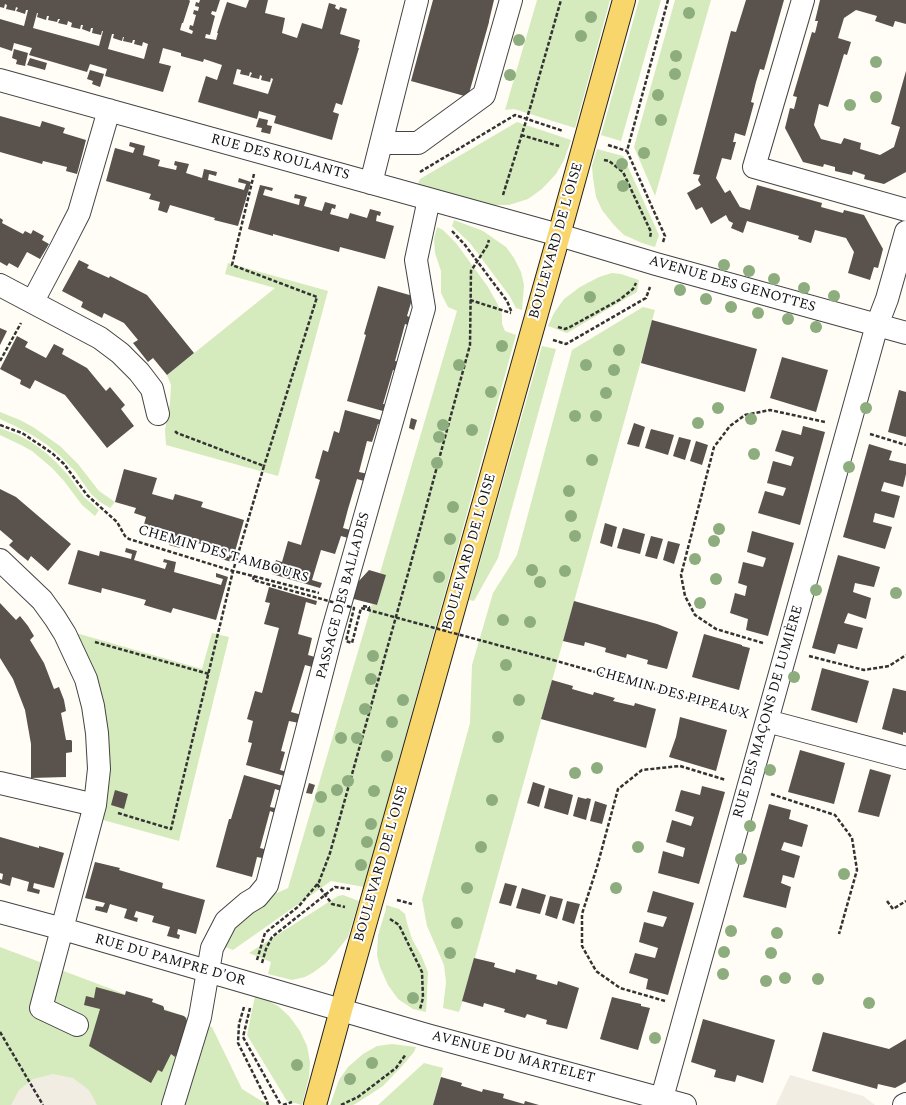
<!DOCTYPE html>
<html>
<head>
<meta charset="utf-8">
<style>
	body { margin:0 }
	canvas { display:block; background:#fffdf5 }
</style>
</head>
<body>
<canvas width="906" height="1105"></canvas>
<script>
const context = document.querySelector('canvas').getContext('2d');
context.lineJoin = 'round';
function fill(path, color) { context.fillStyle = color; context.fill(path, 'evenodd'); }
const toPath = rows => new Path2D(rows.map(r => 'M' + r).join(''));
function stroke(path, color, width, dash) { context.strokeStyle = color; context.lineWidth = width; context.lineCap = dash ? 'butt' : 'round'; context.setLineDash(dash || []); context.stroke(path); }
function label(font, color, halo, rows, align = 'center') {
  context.font = font + ' Spectral,serif'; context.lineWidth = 4; context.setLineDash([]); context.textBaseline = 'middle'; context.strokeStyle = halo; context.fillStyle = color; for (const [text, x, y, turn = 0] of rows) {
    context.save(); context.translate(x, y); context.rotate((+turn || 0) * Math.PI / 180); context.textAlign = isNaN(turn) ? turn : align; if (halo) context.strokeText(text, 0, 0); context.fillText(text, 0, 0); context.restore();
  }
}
fill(toPath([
	[537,0,610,0,575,128,514,109,505,110],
	[639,0,661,0,621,141,601,135],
	[675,0,711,0,655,196,634,147],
	[517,122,571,140,564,160,556,174,542,189,528,199,509,205,485,205,417,186,420,179],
	[597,149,623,156,659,235,655,247,642,243,624,235,613,224,602,210,596,197,593,178,592,166],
	[454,220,483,231,506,247,514,258,521,272,524,285,522,310,516,308,509,295,470,243,452,226],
	[437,227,443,230,456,243,488,287,497,303,502,314,502,324,505,331,516,335,364,887,331,881,233,950,225,947,232,928,268,897,288,888,372,604,377,605,386,575,380,573,457,311,448,307,441,293,441,271,435,253,434,239],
	[228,263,328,291,278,476,166,445,165,430,170,403,171,385,167,375,275,288,225,274],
	[612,273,621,274,639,280,637,292,567,333,548,326,554,313,564,299,580,287,599,277],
	[643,307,655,310,651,325,464,997,459,1012,443,1008,446,982,444,965,427,926,422,899,470,723,472,665,493,593,517,555,572,350],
	[542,346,556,349,498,558,474,601,469,600],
	[0,412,20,420,33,427,60,446,78,464,99,491,115,502,110,508,100,502,91,494,74,470,59,455,46,444,32,435,15,426,0,419],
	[0,428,18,435,31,442,45,452,56,462,68,475,84,497,99,510,95,516,82,505,64,481,52,468,32,451,21,445,0,435],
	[76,633,202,669,212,633,229,637,179,841,103,820,107,788],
	[343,895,359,901,348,937,336,952,326,963,314,972,305,977,292,980,268,974,271,962,249,953,338,896],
	[386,905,399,909,405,914,407,923,412,939,421,955,428,972,426,1012,413,1009,398,999,388,985,380,967,377,955,378,935,386,909],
	[0,947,212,1027,242,1089,268,1105,0,1105],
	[255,996,263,998,278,1006,289,1016,300,1031,307,1046,310,1062,309,1077,302,1105,287,1101,247,1035],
	[392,1044,416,1047,414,1052,403,1065,383,1086,357,1103,353,1105,330,1105,339,1080,348,1067,363,1054,377,1046],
	[424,1063,443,1068,433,1105,378,1105]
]), '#d5ebbd');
fill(toPath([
	[53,1074,73,1078,89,1090,97,1105,11,1105,19,1090,33,1079],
	[790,1075,863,1096,875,1105,776,1105]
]), '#f1ede2');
fill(toPath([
	[0,0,189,0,190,1,183,23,182,23,180,30,192,34,193,31,189,29,190,25,193,26,196,15,193,14,194,10,198,11,199,7,195,6,196,2,199,3,200,0,220,0,216,12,212,11,211,14,215,16,210,35,206,34,205,38,216,40,218,33,217,33,227,2,246,8,249,0,268,0,265,13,285,18,282,33,297,38,302,23,322,29,329,3,336,5,335,8,339,10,340,7,347,9,340,34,360,40,358,48,359,48,342,105,336,103,333,112,339,114,332,140,274,123,276,116,259,111,257,119,198,102,206,76,217,80,222,65,204,59,203,62,181,56,181,53,163,48,159,63,171,66,163,92,105,76,107,69,90,64,87,72,29,55,32,48,14,43,12,51,0,47,0,19,24,26,28,10,26,10,25,14,16,11,18,8,16,7,15,11,6,9,7,5,5,4,4,8,0,7],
	[37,13,38,13,37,17,46,20,47,16,49,16,48,20,57,22,58,19,60,19,58,23,67,25,68,21,72,23,71,27,80,29,81,25,83,25,82,29,90,32,91,28,93,28,92,33,101,35,102,31,103,31,99,46,33,28],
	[112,34,114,34,113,38,122,41,123,37,124,37,123,41,132,43,133,40,135,40,134,44,142,46,143,42,148,44,144,59,108,49],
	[237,69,241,70,240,74,249,76,250,72,252,73,250,77,259,79,260,75,262,76,261,80,270,82,271,78,273,79,268,94,233,84],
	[433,0,494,0,489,21,489,22,468,97,411,81],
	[746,0,784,0,764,70,760,69,756,82,751,102,754,103,745,136,735,133,733,142,736,142,731,160,722,158,716,178,725,193,730,190,740,207,750,210,757,185,822,203,821,207,843,213,844,210,864,215,883,249,878,268,874,267,870,280,848,273,854,252,846,238,815,230,811,243,798,239,799,236,747,221,743,233,731,228,733,223,729,221,726,215,711,224,702,207,696,210,687,193,701,185,698,180,700,175,693,174,731,31,736,32],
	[820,0,906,0,906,24,895,21,893,27,875,21,877,16,856,10,844,18,838,38,851,42,847,55,844,54,828,107,819,104,814,125,821,139,841,144,844,138,861,143,860,149,880,155,894,147,900,127,891,124,906,71,906,172,884,184,864,179,865,175,853,171,852,175,835,171,835,167,824,164,823,167,803,162,785,128,790,108,794,109,797,97,793,96,812,32,815,33,818,21,815,21],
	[14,49,28,53,25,66,16,64,17,60,12,58],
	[30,58,47,63,45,70,27,65],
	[90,70,104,74,100,87,92,84,93,81,87,79],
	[0,116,40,127,42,121,65,128,63,133,86,140,77,174,66,171,67,167,43,161,42,164,0,152],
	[259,118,268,120,267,125,272,126,270,134,261,132,262,128,256,127],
	[130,142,145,146,143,155,160,160,158,166,176,170,177,166,174,165,175,161,189,164,186,173,202,178,204,169,217,172,216,176,209,174,208,180,244,190,246,184,238,182,239,178,251,182,238,226,214,220,215,218,170,205,167,213,158,210,160,202,149,199,151,194,106,181,115,148,133,153,135,148,129,146],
	[260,185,273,188,272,191,265,189,263,195,299,205,300,199,294,198,295,194,307,197,304,206,322,211,325,202,336,205,335,209,332,208,330,214,348,219,350,213,367,218,370,209,381,212,380,216,377,215,376,221,394,226,385,259,340,247,339,252,273,234,273,236,248,229],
	[0,218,3,220,2,223,23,234,25,231,31,234,33,230,44,236,42,240,49,244,40,259,27,252,18,268,9,263,7,266,0,262],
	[79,260,89,265,87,268,109,278,110,276,147,295,194,353,167,375,153,358,148,362,133,343,138,340,124,323,104,313,102,318,81,307,83,302,62,291],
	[378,286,413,296,407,316,412,318,408,325,405,324,395,361,400,362,402,372,393,370,383,404,388,405,390,413,347,401,366,335,364,334],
	[652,320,757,349,745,392,641,363],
	[0,328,7,331,0,345],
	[17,336,28,342,25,347,46,358,54,344,64,349,62,354,87,368,106,391,110,387,125,405,121,409,134,426,107,448,65,395,35,380,30,389,20,384,21,380,0,369],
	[782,357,828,370,816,412,770,398],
	[899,390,906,392,906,437,888,432],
	[345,410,388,422,382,425,378,424,372,442,367,441,359,472,373,475,371,483,357,479,348,509,343,528,357,532,355,540,341,536,335,554,321,550,312,580,322,583,320,588,272,574,276,560,282,562,288,541,301,545,320,480,315,478,323,450,328,452,334,431,339,433],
	[411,418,417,420,414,430,409,428],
	[634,423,645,427,639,447,627,444],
	[803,426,825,432,800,525,758,513,765,491,783,496,786,488,767,483,773,461,791,466,794,457,775,451,782,430,801,435],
	[651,429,674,435,668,455,645,448],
	[679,437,691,440,685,460,673,456],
	[696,441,708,445,702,465,690,461],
	[869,444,892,451,889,460,906,464,906,474,903,487,884,482,881,491,900,496,894,518,875,513,873,522,892,527,885,549,843,537],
	[124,469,157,478,152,494,173,500,175,494,203,502,201,507,244,520,232,562,221,559,222,555,229,557,230,552,183,539,180,548,169,545,170,541,173,542,174,536,143,528,146,517,134,513,136,508,115,502],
	[0,489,16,497,71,544,48,571,31,556,28,561,18,553,9,545,13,541,0,530],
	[605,523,617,527,612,547,600,543],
	[623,528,645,534,640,554,617,548],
	[752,531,794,543,768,636,746,630,748,619,730,613,735,593,745,596,747,586,738,583,743,562,763,567,766,558,747,552],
	[651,536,663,539,657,559,645,556],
	[668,541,680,544,674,564,663,560],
	[126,548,137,551,134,560,165,569,167,563,163,562,164,559,176,562,174,572,203,580,221,585,223,579,216,577,216,573,228,577,216,620,173,608,171,613,144,605,146,600,102,588,101,593,68,584,78,550,99,556,100,551,131,559,132,554,125,552],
	[838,555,880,567,874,587,855,583,853,592,871,598,866,619,848,613,844,623,863,628,857,649,838,644,835,654,812,648],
	[369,570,386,575,377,605,350,598,354,588,358,582],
	[269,587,317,601,316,605,306,602,298,634,312,638,308,655,322,659,319,669,305,665,291,712,306,716,304,724,289,721,281,751,285,752,280,770,287,772,288,777,246,765,252,743,248,742,253,721,247,719,255,691,262,693,279,628,264,624,270,603,265,602],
	[574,601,657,624,678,632,667,669,647,664,648,660,627,654,626,658,605,652,606,648,585,642,584,646,563,641],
	[0,603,16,620,20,616,28,626,34,636,30,640,44,663,54,689,59,687,64,700,66,711,61,713,66,740,71,740,72,741,72,752,66,753,66,777,31,778,31,744,25,710,13,679,0,658],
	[704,634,742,645,742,646,750,648,739,690,692,677],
	[822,668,869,681,857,723,811,710],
	[552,680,573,686,572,689,593,695,594,692,615,698,613,701,634,706,635,703,656,709,646,748,541,719],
	[893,688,906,691,906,733,903,732,903,735,882,729],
	[680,717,727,730,716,771,669,757,676,737],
	[800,750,845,763,834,804,788,792],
	[870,769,891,775,879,817,858,812],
	[244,775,286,787,281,791,275,789,270,807,280,809,275,813,270,811,260,848,268,850,265,863,261,862,262,858,257,857,252,877,216,867,229,819,231,819],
	[533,782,545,786,539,807,527,803],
	[309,783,315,785,312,794,306,793],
	[702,786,725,792,699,884,658,873,663,851,683,857,685,848,666,842,672,820,691,826,694,817,675,811,681,790,700,795],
	[549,788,573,795,568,815,544,808],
	[115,790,128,794,124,809,111,805],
	[578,797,586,799,587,798,591,799,586,820,573,816],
	[595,801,607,805,602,824,590,821],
	[769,804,791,810,789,819,808,825,802,847,784,842,781,850,800,856,794,878,783,875,781,883,791,887,786,908,743,897],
	[0,837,39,848,39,846,64,853,54,888,34,883,33,888,40,890,39,894,27,891,29,882,19,879,12,877,10,886,0,883,0,879,2,880,3,874,0,873],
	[95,862,120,868,119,870,163,883,162,888,205,900,196,934,178,929,177,934,180,935,179,939,167,936,170,927,152,922,154,916,136,911,134,917,138,918,137,922,124,918,127,909,113,905,110,904,107,913,95,910,96,906,103,907,105,903,85,898],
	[505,883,517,886,511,906,499,903],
	[522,888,546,895,540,914,516,908],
	[653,891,694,903,668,995,646,989,648,979,629,973,635,953,655,958,658,948,639,942,644,922,663,927,667,917,647,912],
	[550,896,563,899,557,919,545,915],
	[567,901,580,904,574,924,562,920],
	[474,958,495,963,494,967,515,973,516,969,537,975,536,979,557,985,558,981,579,988,567,1029,546,1024,547,1020,527,1014,525,1018,504,1012,505,1009,484,1003,483,1007,462,1001],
	[96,987,125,995,126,991,153,999,152,1002,163,1006,164,1008,164,1010,184,1016,186,1018,187,1021,185,1028,190,1029,175,1057,171,1054,162,1072,158,1070,151,1083,89,1046,100,1009,84,1005,86,996,94,998],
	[612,997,641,1004,641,1006,650,1008,638,1050,600,1039],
	[703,1019,775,1040,763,1083,737,1075,735,1082,714,1077,716,1070,691,1062],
	[823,1032,889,1049,906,1039,906,1082,895,1088,878,1084,877,1089,812,1071],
	[441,1077,462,1083,461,1086,462,1086,482,1092,483,1089,504,1094,503,1098,524,1104,525,1101,539,1105,433,1105]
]), '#5a524d');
const minor = toPath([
	[803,0,754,167,906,210],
	[0,80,559,235,656,264,906,333],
	[381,143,418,143,484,95,511,0],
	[371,183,417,0],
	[0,285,100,338,120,353,139,372,152,389,158,414],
	[33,301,60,250,79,213,109,110],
	[0,560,42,600,55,618,65,634,86,679,93,706,97,733,99,769,95,805,41,1008,77,1025],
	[767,721,906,758],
	[0,783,95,805],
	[0,912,63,929,427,1035,685,1105],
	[173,1105,200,1017,212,948,226,921,247,903,257,897,267,885,332,633,424,308,416,260,429,199],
	[660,1105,877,325,887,299,906,232],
	[904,1105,906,1104]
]);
const major = toPath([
	[315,1105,341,1010,559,235,624,0]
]);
stroke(minor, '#444', 24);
stroke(major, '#222', 24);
stroke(toPath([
	[521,135,559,146],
	[608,145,627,151],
	[604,160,609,161,623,172,651,232,650,238],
	[420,172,515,115,563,131],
	[254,174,232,265,317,297,264,466],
	[503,195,531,105,561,0],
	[452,231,465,245,507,301,512,313],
	[663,242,665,236,627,151,668,0],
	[470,300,511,313],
	[558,327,565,329,570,327,619,300,633,289,636,283],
	[553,340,566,344,646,298,650,287],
	[0,361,21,323],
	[0,425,22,433,52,453,64,464,87,495,117,522,125,536,129,539,233,571,319,593],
	[870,434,906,445],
	[254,576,253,580,318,598],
	[363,606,369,607,369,610],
	[95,642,209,674],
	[763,643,716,629,695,615,685,596,681,575,714,447,730,426,745,415,770,410,825,422],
	[809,656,864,670,889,666,906,655],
	[553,660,743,714],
	[771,794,835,815,852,838,857,870,839,934],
	[118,813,171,829,233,571,264,466,177,433,174,430],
	[317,884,332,904,345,907],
	[397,900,412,904],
	[887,901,893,909,906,901],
	[390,919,399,925,422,972,423,998,420,1009],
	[257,960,265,933,299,906,319,882,330,853,409,570,470,345,471,271,487,246,489,240],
	[262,963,266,949,272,937,335,887,350,889],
	[665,1001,620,988,596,971,582,946,582,914,597,867,618,789,642,770,680,766,726,780],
	[244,1007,239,1024,238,1043,266,1099,268,1105],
	[250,1008,243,1037,281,1105],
	[0,1032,43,1105],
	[283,1105,292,1102],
	[341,1105,358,1097,396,1068,406,1054]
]), '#333', 2.5, [4, 2]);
stroke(minor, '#fff', 22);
stroke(major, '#f9d66b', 22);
stroke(toPath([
	[318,598,354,608,346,641,352,643,361,608,553,660]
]), '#333', 2.5, [4, 2]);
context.fillStyle = '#8dad7f';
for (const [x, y] of [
	[689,13],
	[591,17],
	[581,36],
	[519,40],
	[676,56],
	[876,62],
	[675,74],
	[510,75],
	[658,95],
	[876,97],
	[850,105],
	[661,120],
	[644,153],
	[622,164],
	[623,186],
	[724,265],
	[749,271],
	[774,279],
	[804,288],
	[680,290],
	[834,296],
	[590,297],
	[706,299],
	[731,307],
	[758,313],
	[788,319],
	[816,327],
	[502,346],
	[619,350],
	[459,365],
	[586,365],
	[614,370],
	[491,392],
	[606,393],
	[718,408],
	[866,408],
	[575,416],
	[596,416],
	[751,419],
	[698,423],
	[443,425],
	[472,430],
	[439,437],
	[754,454],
	[592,460],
	[437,463],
	[849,467],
	[569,491],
	[453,507],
	[571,516],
	[719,529],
	[575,536],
	[450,539],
	[714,541],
	[695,559],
	[532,570],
	[565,571],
	[439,577],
	[716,579],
	[540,582],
	[816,590],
	[896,593],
	[700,603],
	[503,620],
	[530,622],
	[373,656],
	[506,665],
	[794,677],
	[371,679],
	[403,700],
	[519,700],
	[365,709],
	[392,722],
	[498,737],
	[341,738],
	[357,738],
	[387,756],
	[597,768],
	[770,770],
	[575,773],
	[348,781],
	[337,790],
	[374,791],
	[321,797],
	[492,800],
	[371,824],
	[750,826],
	[319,831],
	[367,842],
	[481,847],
	[638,847],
	[741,859],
	[361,865],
	[844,874],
	[467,888],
	[616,888],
	[457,923],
	[731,931],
	[777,933],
	[724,952],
	[450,953],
	[771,953],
	[723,974],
	[785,978],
	[818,979],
	[766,981],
	[413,998],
	[869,1003],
	[655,1038],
	[372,1063],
	[297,1065],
	[350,1079]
]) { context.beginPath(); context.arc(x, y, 6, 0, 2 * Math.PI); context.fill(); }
label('14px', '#111', '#fff', [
	["RUE DES ROULANTS",280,158,15],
	["BOULEVARD DE L'OISE",557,241,-74],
	["AVENUE DES GENOTTES",732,285,16],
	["BOULEVARD DE L'OISE",470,552,-74],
	["CHEMIN DES TAMBOURS",223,555,16],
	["PASSAGE DES BALLADES",344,596,-75],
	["CHEMIN DES PIPEAUX",672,694,16],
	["RUE DES MAÇONS DE LUMIÈRE",769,712,-74],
	["BOULEVARD DE L'OISE",382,864,-74],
	["RUE DU PAMPRE D'OR",170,961,16],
	["AVENUE DU MARTELET",513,1058,15]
]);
</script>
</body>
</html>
